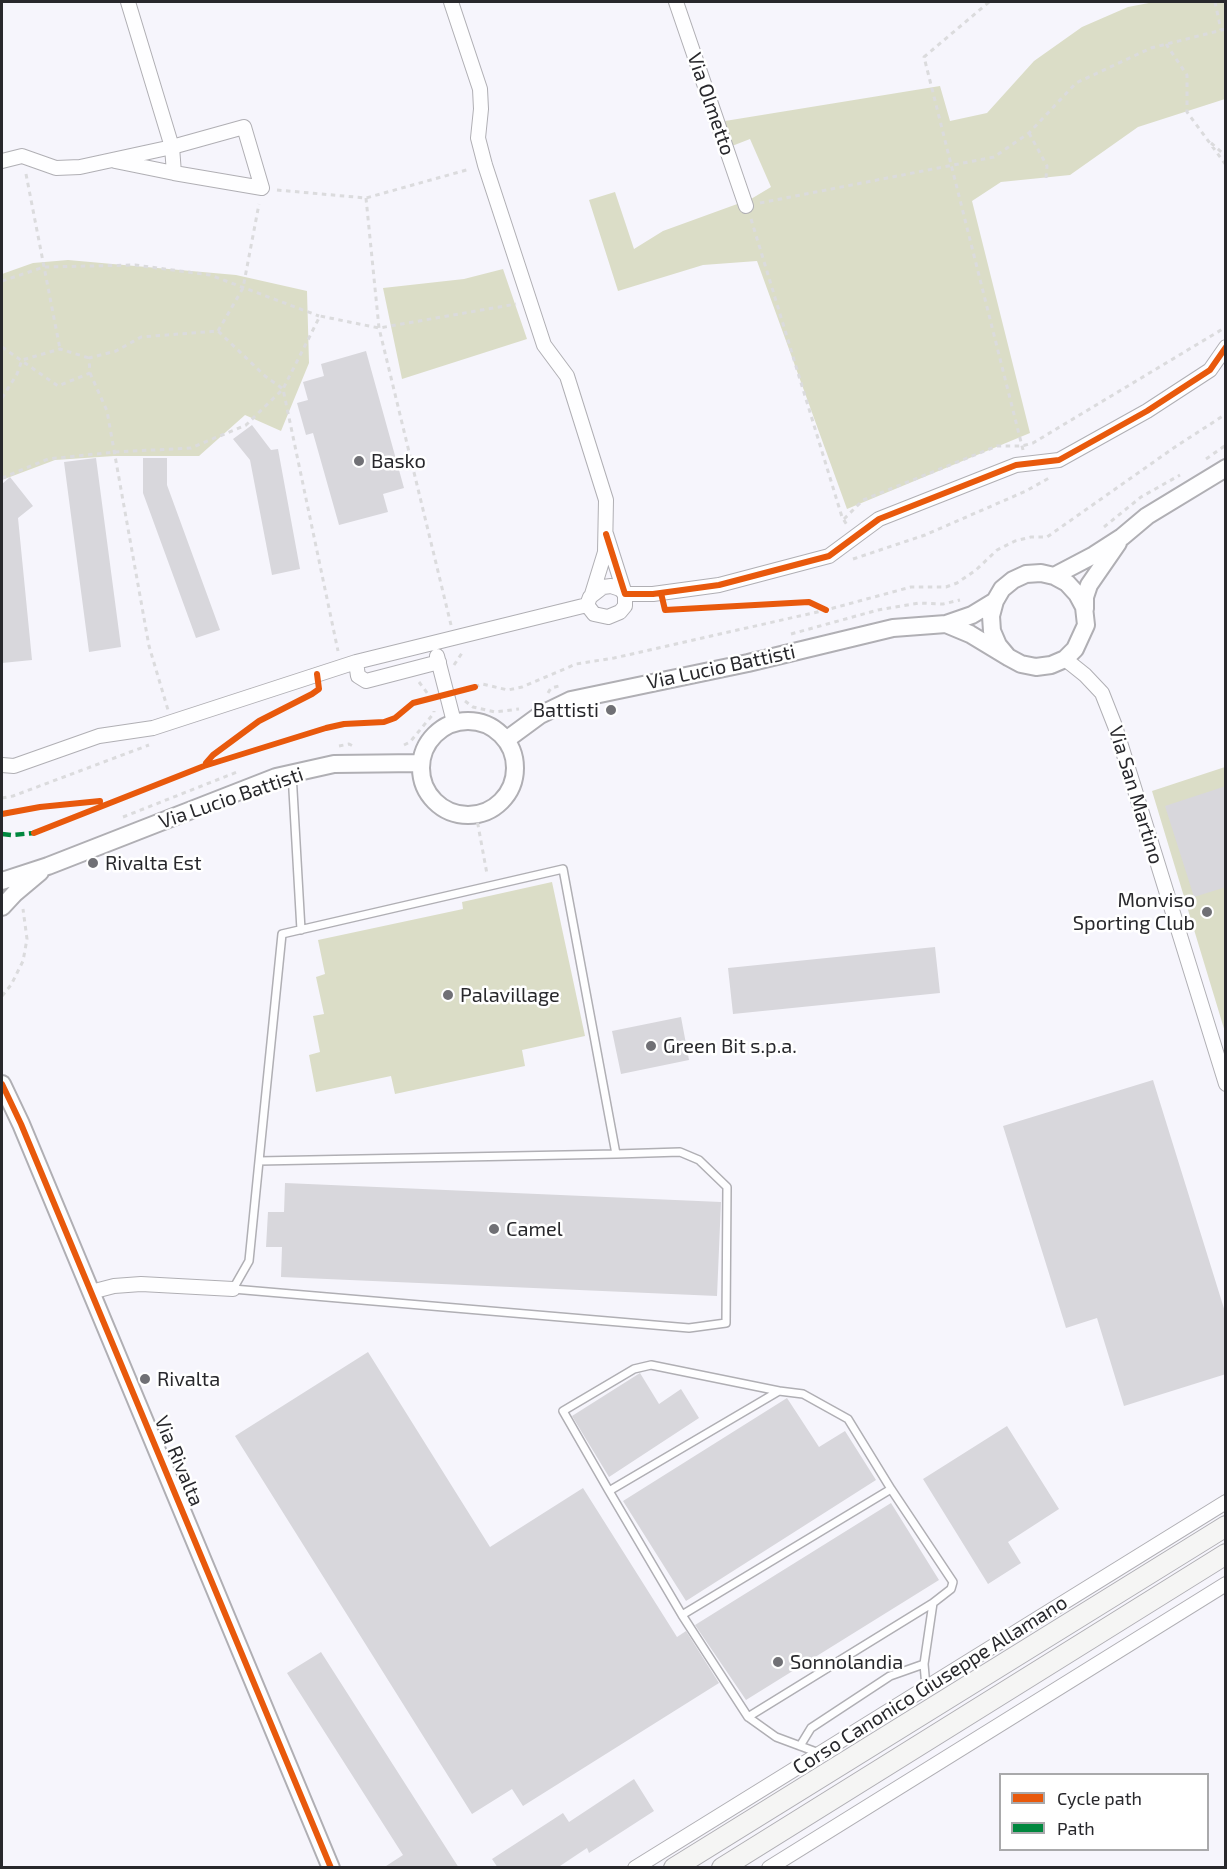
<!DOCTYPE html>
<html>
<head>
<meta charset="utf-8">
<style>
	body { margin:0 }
	#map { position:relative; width:1227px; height:1869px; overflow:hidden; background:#f6f5fc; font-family:"Exo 2",sans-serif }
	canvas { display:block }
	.frame { position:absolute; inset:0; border:3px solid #28282c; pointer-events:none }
	.legend { position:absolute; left:999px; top:1773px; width:210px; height:78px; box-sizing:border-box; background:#fff; border:2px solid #a9a9ab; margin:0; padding:8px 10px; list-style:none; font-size:18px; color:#28282c }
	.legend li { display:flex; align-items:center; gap:12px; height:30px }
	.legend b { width:30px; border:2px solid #a9a9ab }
</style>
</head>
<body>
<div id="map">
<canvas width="1227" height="1869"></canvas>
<div class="frame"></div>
<ul class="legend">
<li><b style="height:8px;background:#e8590c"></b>Cycle path</li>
<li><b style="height:8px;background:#00873e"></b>Path</li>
</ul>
</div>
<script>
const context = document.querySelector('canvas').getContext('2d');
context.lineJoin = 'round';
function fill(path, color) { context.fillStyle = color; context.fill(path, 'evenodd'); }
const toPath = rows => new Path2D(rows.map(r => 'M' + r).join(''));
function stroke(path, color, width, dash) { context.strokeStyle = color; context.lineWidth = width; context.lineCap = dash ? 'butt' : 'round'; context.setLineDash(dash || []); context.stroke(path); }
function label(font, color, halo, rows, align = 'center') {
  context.font = font + ' "Exo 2",sans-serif'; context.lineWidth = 5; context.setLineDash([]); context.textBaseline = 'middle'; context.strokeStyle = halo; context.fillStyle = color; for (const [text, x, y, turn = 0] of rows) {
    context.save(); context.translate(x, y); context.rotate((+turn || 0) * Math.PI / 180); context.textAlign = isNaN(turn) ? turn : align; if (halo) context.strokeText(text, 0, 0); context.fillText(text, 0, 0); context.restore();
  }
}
fill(toPath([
	[1154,2,1225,2,1225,99,1138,127,1070,175,1001,182,972,201,1030,433,847,509,757,261,703,265,618,291,589,200,615,192,634,249,663,231,751,199,771,187,750,139,732,146,725,121,940,86,950,121,987,113,1034,61,1082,27,1128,7],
	[68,260,236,275,307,291,309,363,281,431,245,415,199,456,114,456,55,460,2,480,2,274,33,263],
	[503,269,527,339,402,379,383,288,464,279],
	[1225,767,1225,1032,1152,791],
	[552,882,585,1036,522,1050,525,1066,395,1094,391,1076,316,1092,309,1055,320,1052,313,1016,324,1014,316,977,325,974,318,940,463,909,462,902]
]), '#dbddc7');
fill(toPath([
	[366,351,404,488,383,494,388,512,339,525,313,433,306,435,297,403,308,400,303,382,324,376,321,364],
	[252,425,271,450,278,449,300,569,272,575,250,460,233,439],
	[96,458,121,647,89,652,64,462],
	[143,458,167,458,167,485,220,630,196,638,143,493],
	[10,477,33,506,18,518,32,660,2,663,2,484],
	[1226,786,1226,887,1194,897,1165,806],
	[935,947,940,993,733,1014,728,968],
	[681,1017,689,1060,621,1074,612,1031],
	[1153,1080,1226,1315,1226,1374,1124,1406,1097,1318,1066,1328,1003,1126],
	[285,1183,721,1202,717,1296,281,1277,282,1247,266,1247,268,1212,284,1212],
	[368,1352,490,1547,583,1488,677,1637,686,1631,719,1683,523,1806,512,1789,472,1814,235,1436],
	[640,1373,659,1404,681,1389,699,1418,609,1477,572,1416],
	[787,1398,819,1447,845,1431,876,1480,686,1601,623,1501],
	[1007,1426,1059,1509,1008,1542,1021,1563,988,1584,923,1479],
	[891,1503,939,1580,746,1700,695,1625],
	[321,1652,459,1868,383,1868,403,1855,287,1673],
	[634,1779,654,1811,589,1853,587,1848,557,1868,498,1868,492,1859,563,1813,569,1822]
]), '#d8d7dc');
const service = toPath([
	[292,773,301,930],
	[259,1161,616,1154,680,1152,699,1160,727,1187,726,1323,689,1328,233,1289,249,1261,259,1161,282,934,563,869,616,1154],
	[891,1489,682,1615,609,1491,779,1391,803,1394,848,1419,891,1489,953,1582,951,1589,933,1603,924,1664,926,1687],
	[609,1491,563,1411,634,1369,651,1365,779,1391],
	[682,1615,748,1717,933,1603],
	[748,1717,776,1737,819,1753],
	[800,1746,811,1728,890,1676,924,1664]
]);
const minor = toPath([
	[451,2,480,89,481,109,478,138,485,165,544,345,567,376,606,500,605,552,592,594],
	[676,2,746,206],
	[2,161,22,156,56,168,80,167,172,147,244,127,262,188,174,173,172,147,128,2],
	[115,161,174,173],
	[606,534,625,594,653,594,719,585,829,556,879,519,1016,465,1059,460,1147,411,1210,370,1226,347],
	[611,586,620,589,625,594,625,606,620,612,608,617,594,614,587,605,590,597,603,587,611,586],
	[437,656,454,722],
	[1065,659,1085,675,1102,693,1115,726,1226,1084],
	[356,662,358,676,366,681,439,662],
	[2,765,14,766,99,736,153,728,356,662,587,605],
	[91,1292,114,1286,141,1284,233,1289],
	[635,1868,1226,1502],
	[769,1868,1226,1584]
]);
const tertiary = toPath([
	[1054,576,1094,555,1122,537,1147,516,1226,468],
	[1085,609,1085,597,1089,585,1118,543],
	[946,624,970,634,1008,657,1021,664,1036,667,1051,665,1065,659,1075,649,1086,625,1084,607,1077,594,1067,583,1054,576,1041,573,1026,574,1013,580,1002,589,995,601,991,616,992,631,998,645,1008,657],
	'421 768a47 47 0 1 1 94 0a47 47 0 1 1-94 0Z',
	[506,740,540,715,571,700,748,663,893,628,946,624,972,615,995,601],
	[2,881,48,866,276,777,334,764,420,763],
	[2,907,15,893,40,872],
	[2,1084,21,1124,331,1868]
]);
const secondary = toPath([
	[674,1868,1226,1526],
	[722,1868,1226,1554]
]);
stroke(service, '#b0afb4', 10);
stroke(minor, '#b0afb4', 16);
stroke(tertiary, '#b0afb4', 20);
stroke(secondary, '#b0afb4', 22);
stroke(toPath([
	[989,2,924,57,1023,450],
	[1215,2,1221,30],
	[1166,44,1187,75,1187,112,1226,165],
	[1029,133,1047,166,1046,178],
	[1211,143,1226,156],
	[26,174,60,349],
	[277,190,366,198,470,169],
	[366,198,379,328,451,625],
	[760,203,994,157,1029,133,1076,83,1151,48,1226,29],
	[751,219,842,517,847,525],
	[2,281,44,267,135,265,210,275,319,316],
	[218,331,243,288,259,204],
	[2,347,58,386,90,373,89,358,116,351,141,337,218,331,265,376,283,389,338,651],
	[90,373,107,411,149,646,168,710],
	[2,398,17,374,22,360,60,349,89,358],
	[1206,459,1226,445],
	[2,478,48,459,115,452,191,448,246,425,283,389,320,316,379,328,516,304],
	[844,519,863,500,997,446,1022,446,1033,443,1226,327],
	[1104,527,1141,497,1180,475],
	[853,559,925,535,1026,491,1049,478],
	[791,634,878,610,919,603,943,604,960,600],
	[454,665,462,653],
	[419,682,431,698],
	[475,687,482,684,508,690,522,687,576,664,614,658,826,610,911,587,946,587,957,583,976,570,997,550,1015,541,1031,537,1047,537,1175,447,1226,414],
	[548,693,551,688,559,686],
	[465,701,473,707,495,712,519,709],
	[404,745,410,742,434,713,434,711],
	[339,746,349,744,353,746],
	[2,798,13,796,149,745],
	[476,814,487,874],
	[123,817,237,772],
	[2,996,11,985,23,961,27,939,23,909]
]), '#dbdbdd', 3, [4.5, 4.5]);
stroke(service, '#fefeff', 7);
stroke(minor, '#fefeff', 14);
stroke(tertiary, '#fefeff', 16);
stroke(secondary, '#f5f5f4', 20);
stroke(toPath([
	[2,834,12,835,34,833]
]), '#00873e', 4.5, [9, 4.5]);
stroke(toPath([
	[606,534,625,594,653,594,719,585,829,556,879,519,1016,465,1059,460,1147,411,1210,370,1226,347],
	[661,593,665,610,809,602,826,610],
	[206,763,213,755,259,721,312,694,319,689,317,674],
	[2,814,40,807,100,801],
	[34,833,204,766,326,728,344,724,384,722,395,718,413,703,475,687],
	[2,1084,21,1124,331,1868]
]), '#e8590c', 6);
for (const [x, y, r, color] of [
	[359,461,6,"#707075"],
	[611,710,6,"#707075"],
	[93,863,6,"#707075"],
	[1207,912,6,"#707075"],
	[448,995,6,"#707075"],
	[651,1046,6,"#707075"],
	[494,1229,6,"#707075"],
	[145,1379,6,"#707075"],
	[778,1662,6,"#707075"]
]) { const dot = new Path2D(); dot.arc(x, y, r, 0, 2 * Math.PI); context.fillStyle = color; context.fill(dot); stroke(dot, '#fff', 2); }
label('20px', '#28282c', '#fff', [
	["Via Olmetto",711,104,71],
	["Via Lucio Battisti",721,667,-12],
	["Via San Martino",1136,795,73],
	["Via Lucio Battisti",231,798,-19],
	["Via Rivalta",179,1461,67],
	["Corso Canonico Giuseppe Allamano",930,1685,-32]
]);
label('20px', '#28282c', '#fff', [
	["Basko",371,461],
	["Battisti",599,710,"right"],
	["Rivalta Est",105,863],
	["Monviso",1195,900,"right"],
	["Sporting Club",1195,923,"right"],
	["Palavillage",460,995],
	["Green Bit s.p.a.",663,1046],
	["Camel",506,1229],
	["Rivalta",157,1379],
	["Sonnolandia",790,1662]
], 'left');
</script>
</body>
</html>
